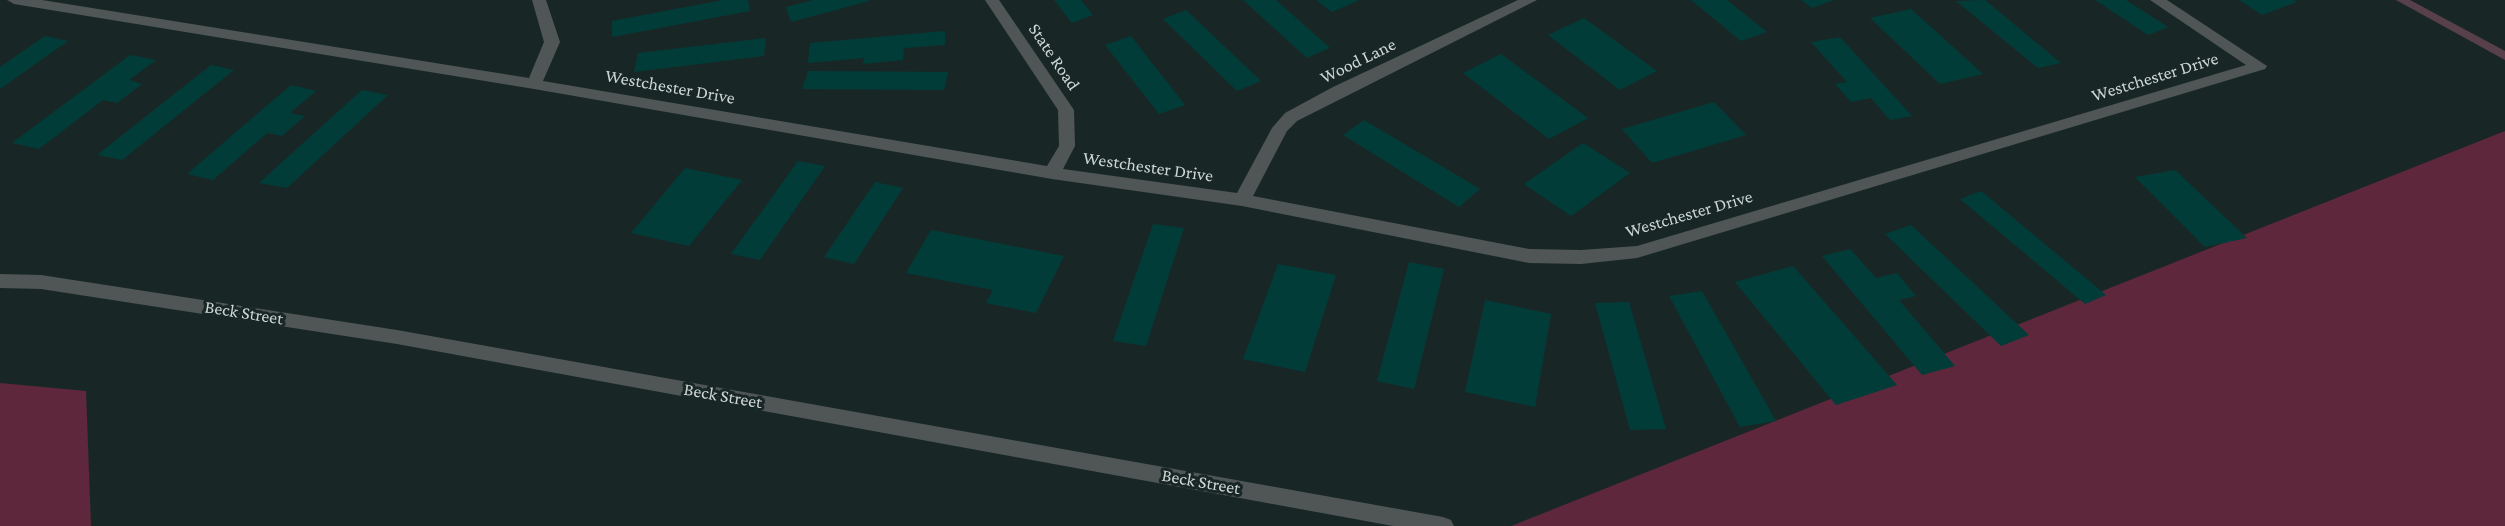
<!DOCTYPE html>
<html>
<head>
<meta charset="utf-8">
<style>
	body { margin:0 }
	canvas { display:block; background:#182726 }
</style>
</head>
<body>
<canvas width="2505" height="526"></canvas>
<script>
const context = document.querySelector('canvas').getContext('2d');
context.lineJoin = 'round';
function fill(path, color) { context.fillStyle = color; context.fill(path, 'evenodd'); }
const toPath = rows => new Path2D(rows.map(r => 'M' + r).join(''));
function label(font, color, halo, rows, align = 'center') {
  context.font = font + ' "Crimson Pro",serif'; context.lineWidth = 6; context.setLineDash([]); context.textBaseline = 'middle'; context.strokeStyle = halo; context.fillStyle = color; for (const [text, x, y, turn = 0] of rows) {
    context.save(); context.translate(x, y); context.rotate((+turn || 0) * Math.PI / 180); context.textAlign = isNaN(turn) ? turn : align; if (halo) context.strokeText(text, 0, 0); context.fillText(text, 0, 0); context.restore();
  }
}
fill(toPath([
	[2505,131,2505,526,1511,526],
	[0,383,86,391,91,526,0,526]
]), '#5e273b');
fill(toPath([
	[2396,0,2410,0,2505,51,2505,60,2396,0]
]), '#58404a');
fill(toPath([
	[723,0,748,0,750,11,612,37,612,21],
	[814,0,869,0,869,1,791,22,786,7],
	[1054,0,1081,0,1093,15,1072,23],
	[1243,0,1276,0,1330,48,1307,58],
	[1316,0,1359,0,1332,12],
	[1691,0,1727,0,1767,32,1741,41],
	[1801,0,1834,0,1812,8],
	[1985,0,2061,63,2038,68,1956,1],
	[2095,0,2126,0,2168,27,2148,35],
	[2239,0,2294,0,2297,2,2262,15],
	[1911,9,1983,74,1940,84,1870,18],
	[1186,10,1261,81,1237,91,1163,19],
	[1584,18,1657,71,1620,90,1548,35],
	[945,31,945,45,904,48,903,60,863,64,864,58,808,63,810,43],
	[45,36,68,41,0,89,0,67],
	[1131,36,1185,105,1159,114,1105,45],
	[1840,37,1912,116,1890,120,1871,98,1851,102,1835,84,1847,82,1811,42],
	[766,38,764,56,634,72,638,53],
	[1501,54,1588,118,1549,139,1463,73],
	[130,55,156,60,129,80,142,84,117,103,103,100,39,149,12,143],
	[211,65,234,70,122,160,97,155],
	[808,71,948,72,944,90,802,89],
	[291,85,316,91,290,113,305,116,282,136,267,133,213,180,187,174],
	[362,90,388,95,287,188,259,183],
	[1714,102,1746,135,1652,163,1622,129],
	[1364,120,1480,189,1459,207,1343,135],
	[1583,143,1630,173,1571,216,1524,184],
	[798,161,825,166,760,260,731,254],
	[685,168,742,180,689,246,631,233],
	[2175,170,2247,238,2205,247,2135,177],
	[875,182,903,188,854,264,824,257],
	[1981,191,2106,295,2085,304,1960,199],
	[1153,224,1184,228,1146,346,1113,341],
	[1911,225,2029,335,2001,346,1885,234],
	[931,230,1064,256,1036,313,986,303,993,290,906,273],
	[1850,249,1876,278,1897,273,1916,296,1899,300,1955,366,1922,375,1822,256],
	[1409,262,1444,269,1414,389,1377,381],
	[1278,264,1336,275,1305,372,1243,359],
	[1793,266,1897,385,1836,405,1735,282],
	[1702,291,1776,421,1740,427,1669,296],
	[1485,300,1551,314,1535,407,1465,392],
	[1629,302,1666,429,1630,430,1595,303]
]), '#013c39');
fill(toPath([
	[7,0,42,0,529,78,544,42,532,0,546,0,560,42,543,81,1047,166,1059,146,1058,110,985,0,999,0,1074,110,1075,146,1063,169,1237,193,1272,128,1285,113,1333,87,1518,0,1537,0,1297,121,1287,131,1253,196,1529,249,1581,250,1637,246,2246,65,2150,0,2167,0,2267,66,2265,69,1637,258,1581,264,1529,263,1242,206,1052,179,534,89,14,4,7,0],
	[0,274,41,275,397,330,1443,517,1451,520,1454,526,1393,526,397,344,41,289,0,288,0,274]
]), '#4f5655');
label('18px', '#cdd6d5', '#182726', [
	["State Road",1054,57,56],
	["Wood Lane",1358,61,-26],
	["Westchester Drive",2155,77,-17],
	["Westchester Drive",670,87,10],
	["Westchester Drive",1148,167,8],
	["Westchester Drive",1689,214,-16],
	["Beck Street",244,313,9],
	["Beck Street",723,396,10],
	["Beck Street",1201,482,10]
]);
</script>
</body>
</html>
